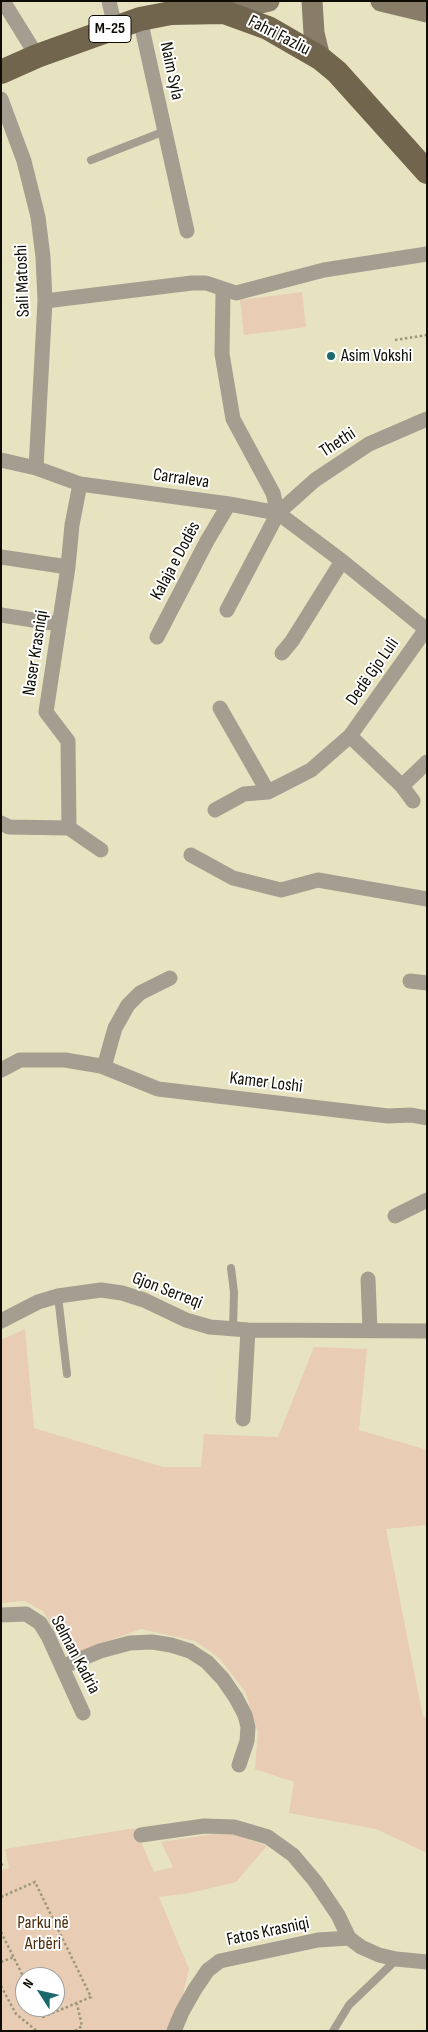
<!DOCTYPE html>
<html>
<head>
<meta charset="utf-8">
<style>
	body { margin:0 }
	#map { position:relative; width:428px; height:2032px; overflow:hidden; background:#e7e3c0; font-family:"Sofia Sans Condensed",sans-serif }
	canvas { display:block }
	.frame { position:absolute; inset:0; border:2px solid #0f0d03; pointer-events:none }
	.north { position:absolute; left:15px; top:1967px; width:50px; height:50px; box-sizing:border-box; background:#fff; border:1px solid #9f9e9a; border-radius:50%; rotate:305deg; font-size:14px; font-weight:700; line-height:20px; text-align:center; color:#0f0d03 }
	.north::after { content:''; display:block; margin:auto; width:18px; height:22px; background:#1c696d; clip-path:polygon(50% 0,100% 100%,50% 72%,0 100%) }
</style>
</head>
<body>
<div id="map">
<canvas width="428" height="2032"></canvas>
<div class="frame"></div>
<div class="north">N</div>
</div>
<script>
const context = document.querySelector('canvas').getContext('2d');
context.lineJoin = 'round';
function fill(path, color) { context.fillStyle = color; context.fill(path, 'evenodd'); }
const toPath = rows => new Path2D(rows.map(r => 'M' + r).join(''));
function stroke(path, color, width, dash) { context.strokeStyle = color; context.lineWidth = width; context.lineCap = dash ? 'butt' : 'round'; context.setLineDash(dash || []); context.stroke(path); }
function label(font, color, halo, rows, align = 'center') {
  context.font = font + ' "Sofia Sans Condensed",sans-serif'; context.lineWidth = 4; context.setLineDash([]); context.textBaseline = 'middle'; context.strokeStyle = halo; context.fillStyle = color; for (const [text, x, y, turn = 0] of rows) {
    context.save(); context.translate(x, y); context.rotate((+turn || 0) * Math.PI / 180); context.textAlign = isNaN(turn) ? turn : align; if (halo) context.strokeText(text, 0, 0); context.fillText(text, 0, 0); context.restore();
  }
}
fill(toPath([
	[302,292,306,327,244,335,240,300],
	[25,1329,34,1428,163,1467,201,1467,204,1434,278,1437,314,1347,367,1349,359,1430,427,1450,427,1525,386,1529,423,1717,427,1717,427,1853,376,1829,289,1813,294,1782,255,1769,258,1732,245,1691,219,1658,195,1641,141,1629,68,1656,43,1611,24,1601,1,1603,1,1340],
	[135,1828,154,1872,173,1867,161,1842,228,1832,267,1846,236,1882,190,1893,159,1897,189,1969,178,2015,183,2031,1,2031,1,1870,9,1868,5,1849],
	[25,1977,55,1977,55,2007,25,2007]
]), '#e8ccb4');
stroke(toPath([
	[395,340,427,335],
	[1,1865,3,1864],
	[1,1897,35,1882,91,1997,43,2017,39,2007],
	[1,1932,25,1980],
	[1,1962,14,1957],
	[1,1986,16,2014,37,2031],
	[75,2031,82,2026,77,2004]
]), '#9b977d', 2.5, [2.5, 2.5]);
stroke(toPath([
	[91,160,165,131],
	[231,1268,234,1292,233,1328],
	[58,1296,67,1374],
	[333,2031,349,2005,396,1960]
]), '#a59d90', 8);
stroke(toPath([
	[3,1,37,56],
	[109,1,115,27],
	[140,19,187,231],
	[1,99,24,161,38,217,43,257,45,301,36,468],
	[223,290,222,354,233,419,273,493,278,513],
	[45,301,192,283,206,283,236,293,324,270,427,254],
	[1,460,36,468,80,484,229,504,278,513,342,561,427,630],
	[1,557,68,567],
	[227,610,278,513,315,480,369,444,427,419],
	[1,615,59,624],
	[157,637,207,541,229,504],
	[282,653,292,641,342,561],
	[220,708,268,792],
	[350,736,402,786,413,801],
	[402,786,427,762],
	[215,810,244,794,268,792,311,770,350,736,426,629],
	[1,823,9,827,69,828,101,850],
	[69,828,68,741,46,712,68,567,72,525,80,484],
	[191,855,233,878,281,890,318,880,427,899],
	[410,981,427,983],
	[104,1067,115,1028,128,1005,140,993,170,978],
	[1,1070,20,1060,65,1060,101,1066,158,1089,388,1116,411,1115,427,1118],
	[395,1216,427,1200],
	[368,1279,370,1330],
	[1,1321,38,1302,58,1296,101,1290,122,1293,144,1300,186,1320,210,1327,248,1330,427,1331],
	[243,1419,248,1330],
	[1,1615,26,1614,40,1623,48,1636,83,1713],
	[62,1667,100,1651,130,1643,152,1642,171,1645,190,1651,207,1662,223,1679,236,1698,245,1715,248,1727,247,1741,239,1765],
	[141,1835,204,1826,234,1827,268,1837,293,1855,315,1881,338,1915,349,1938],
	[174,2031,182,2012,195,1989,208,1970,220,1961,318,1940,349,1938,361,1947,379,1955,396,1959,427,1962]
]), '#a59d90', 15);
stroke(toPath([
	[312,1,314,33,320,58],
	[381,1,427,12],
	[224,12,269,1]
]), '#877d69', 21);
stroke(toPath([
	[1,72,37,56,140,19,171,13,224,12,268,28,320,58,337,72,427,172]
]), '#72654d', 24);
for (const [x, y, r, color] of [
	[331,356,5,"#1c696d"]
]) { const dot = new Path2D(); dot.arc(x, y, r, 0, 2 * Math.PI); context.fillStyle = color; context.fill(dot); stroke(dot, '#fff', 2); }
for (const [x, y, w] of [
	[110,29,42]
]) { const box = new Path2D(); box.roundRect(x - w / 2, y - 13.5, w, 27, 4); context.fillStyle = '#fff'; context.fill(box); stroke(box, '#0f0d03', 1); }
label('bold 16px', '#0f0d03', null, [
	["M-25",110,29]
]);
label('18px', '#0f0d03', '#fff', [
	["Fahri Fazliu",279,36,27],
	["Naim Syla",171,71,78],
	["Sali Matoshi",23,281,-92],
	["Thethi",338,443,-33],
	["Carraleva",181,479,8],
	["Kalaja e Dodës",176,561,-62],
	["Naser Krasniqi",36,653,-81],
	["Dedë Gjo Luli",373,672,-55],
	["Kamer Loshi",266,1083,7],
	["Gjon Serreqi",167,1291,21],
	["Selman Kadria",75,1655,62],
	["Fatos Krasniqi",268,1932,-12]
]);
label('18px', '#0f0d03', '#fff', [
	["Asim Vokshi",341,356]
], 'left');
label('18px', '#4b2c0b', '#fff', [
	["Parku në",43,1923],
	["Arbëri",43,1944]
]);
</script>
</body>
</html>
